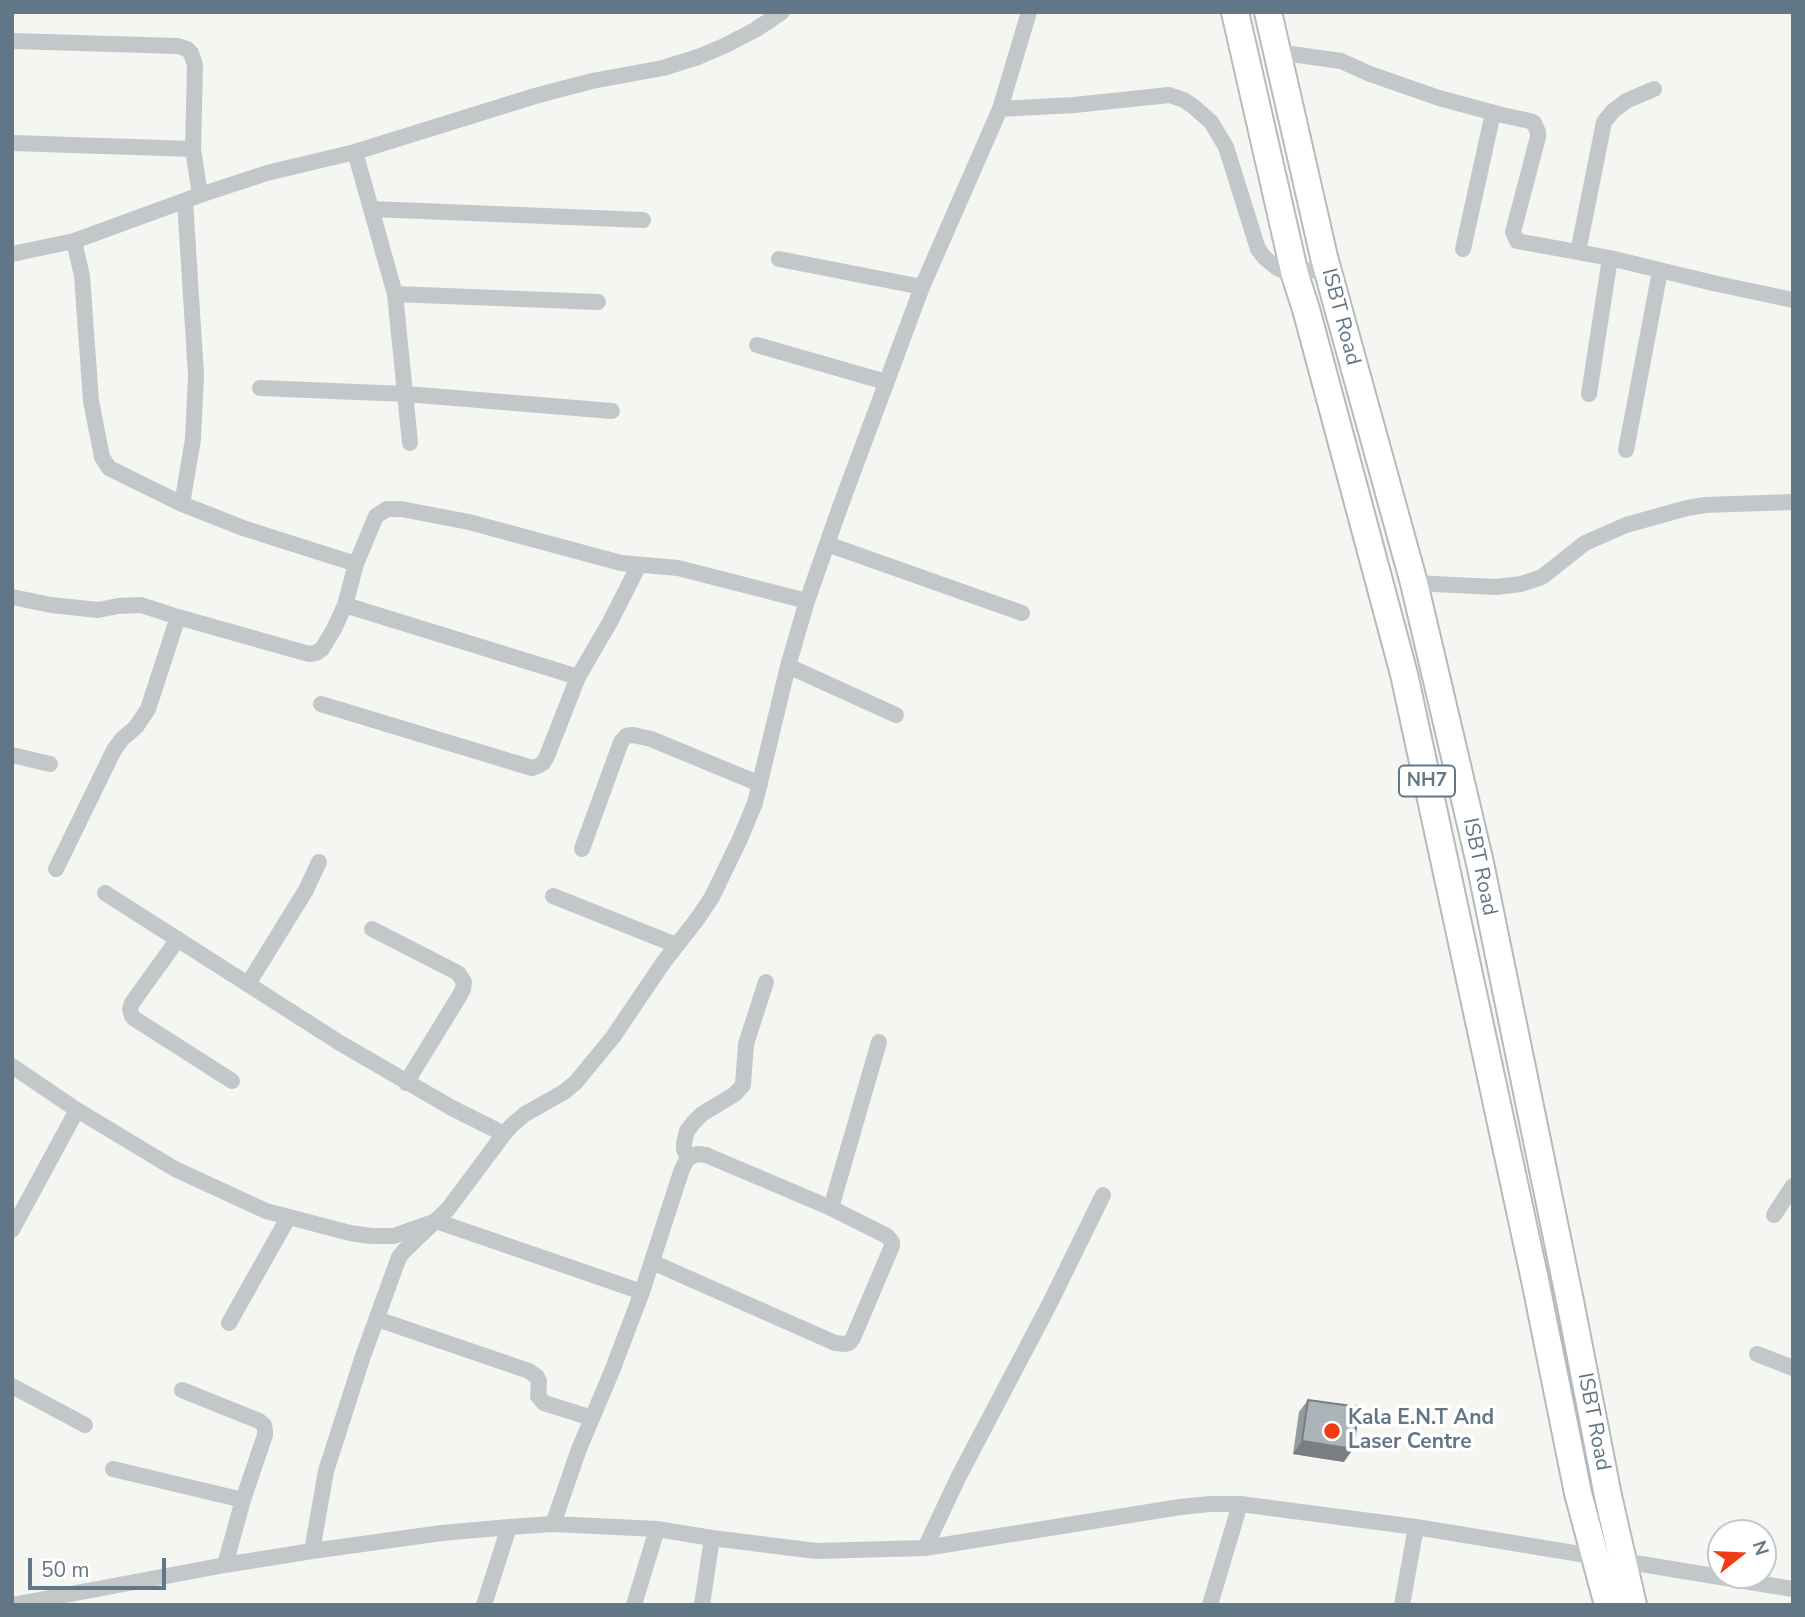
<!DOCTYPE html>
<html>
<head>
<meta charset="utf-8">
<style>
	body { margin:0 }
	#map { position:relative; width:1805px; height:1617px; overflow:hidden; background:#f5f5f1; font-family:"Nunito Sans",sans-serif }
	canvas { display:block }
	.frame { position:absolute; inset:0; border:14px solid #617785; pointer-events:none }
	.north { position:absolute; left:1707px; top:1519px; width:70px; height:70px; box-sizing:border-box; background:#fff; border:2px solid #c0c9ce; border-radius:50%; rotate:72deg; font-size:19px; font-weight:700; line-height:28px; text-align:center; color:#617785 }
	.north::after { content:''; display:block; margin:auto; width:24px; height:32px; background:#f23b14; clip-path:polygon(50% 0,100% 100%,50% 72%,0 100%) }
	.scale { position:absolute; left:28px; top:1558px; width:138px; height:32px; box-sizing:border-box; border:4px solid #617785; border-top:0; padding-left:9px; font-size:21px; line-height:24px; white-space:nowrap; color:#617785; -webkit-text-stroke:5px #fff; paint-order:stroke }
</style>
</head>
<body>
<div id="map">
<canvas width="1805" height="1617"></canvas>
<div class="frame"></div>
<div class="north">N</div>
<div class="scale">50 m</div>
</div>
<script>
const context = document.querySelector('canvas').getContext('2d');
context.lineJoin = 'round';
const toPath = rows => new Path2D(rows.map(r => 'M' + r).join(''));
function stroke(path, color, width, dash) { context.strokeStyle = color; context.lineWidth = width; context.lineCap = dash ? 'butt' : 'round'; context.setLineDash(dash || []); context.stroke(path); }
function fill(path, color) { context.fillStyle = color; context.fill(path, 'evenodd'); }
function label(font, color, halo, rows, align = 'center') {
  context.font = font + ' "Nunito Sans",sans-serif'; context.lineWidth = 7; context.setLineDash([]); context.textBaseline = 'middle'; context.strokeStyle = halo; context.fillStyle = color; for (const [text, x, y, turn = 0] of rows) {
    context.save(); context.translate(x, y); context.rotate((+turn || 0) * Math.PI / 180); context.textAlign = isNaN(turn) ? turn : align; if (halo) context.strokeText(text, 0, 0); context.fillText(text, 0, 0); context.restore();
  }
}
const trunk = toPath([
	[1235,12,1295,275,1306,309,1404,674,1535,1280,1578,1493,1608,1605],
	[1268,12,1324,257,1414,583,1480,863,1571,1306,1608,1496,1633,1605]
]);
stroke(trunk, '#b6babd', 30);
stroke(toPath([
	[12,41,178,46,187,49,191,53,195,65,193,149,200,195],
	[1277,52,1341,61,1370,74,1439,98,1502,115,1530,121,1534,123,1538,132,1538,137,1513,232,1517,241,1610,258,1713,283,1793,300],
	[1000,109,1074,105,1169,95,1184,100,1194,107,1211,122,1226,147,1258,249,1264,257,1277,268,1295,275,1326,266],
	[12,143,193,149],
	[355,152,395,294,410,443],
	[372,209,643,220],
	[74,241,82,276,91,401,102,457,109,468,182,504,243,528,356,564],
	[1463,249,1493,113],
	[1578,252,1604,122,1613,111,1626,101,1654,89],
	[12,254,74,241,200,195,267,173,355,152,535,96,592,81,663,68,698,57,724,46,755,30,782,12],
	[779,259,922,287],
	[395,294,598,302],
	[757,345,886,382],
	[260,388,406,394,612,411],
	[1589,394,1610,258],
	[1626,450,1660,271],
	[182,504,193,439,196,375,185,201],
	[827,544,1022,613],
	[1414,583,1496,587,1521,584,1542,577,1585,543,1626,525,1687,508,1705,505,1793,502],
	[12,597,51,605,98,610,118,606,141,605,178,617,309,654,316,653,322,649,334,629,345,605,356,564,376,516,387,509,401,509,469,522,621,563,678,568,807,601],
	[345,605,578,677],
	[788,666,896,715],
	[321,704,532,768,538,766,543,763,547,756,578,677,610,622,639,565],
	[12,755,50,764],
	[582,849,621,742,626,736,633,735,651,739,760,784],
	[56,869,114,750,122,739,136,727,148,709,178,617],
	[105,893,340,1043,452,1108,504,1134],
	[553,896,676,945],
	[372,929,458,973,464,982,463,989,460,995,406,1083],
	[178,939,132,1003,130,1009,132,1016,135,1019,232,1081],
	[248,984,306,890,319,862],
	[12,1066,77,1110,175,1169,266,1211,350,1233,371,1236,394,1236,436,1221,642,1292],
	[688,1158,684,1149,684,1143,687,1131,694,1122,702,1114,735,1094,743,1085,746,1044,766,982],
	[831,1208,879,1042],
	[1774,1215,1793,1186],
	[12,1230,77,1110],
	[377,1319,529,1371,537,1377,539,1381,538,1396,544,1403,592,1418],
	[229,1323,288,1218],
	[1757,1354,1793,1368],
	[12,1386,85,1425],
	[182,1390,259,1421,264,1425,265,1430,265,1435,243,1500,225,1565],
	[113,1469,243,1500],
	[553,1524,579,1449,612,1371,642,1292,682,1169,688,1158,698,1154,706,1155,831,1208,887,1236,892,1242,892,1246,853,1338,849,1343,845,1344,835,1343,652,1262],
	[925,1548,959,1476,1050,1303,1103,1195],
	[312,1551,326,1471,363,1356,399,1257,405,1250,448,1209,504,1134,512,1125,525,1114,564,1092,576,1082,613,1037,663,963,698,918,712,897,740,839,755,803,788,666,807,601,840,507,922,287,1000,109,1029,12],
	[12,1605,225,1565,312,1551,442,1533,509,1527,553,1524,657,1529,712,1538,816,1551,925,1548,1180,1507,1210,1504,1240,1504,1416,1527,1793,1589],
	[484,1605,509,1527],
	[634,1605,657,1529],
	[702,1605,712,1538],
	[1210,1605,1240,1504],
	[1402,1605,1416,1527]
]), '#c2c7ca', 16);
stroke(trunk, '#fff', 26);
fill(toPath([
	[1308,1400,1344,1462,1293,1454,1299,1412]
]), '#939b9f');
fill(toPath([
	[1302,1441,1353,1449,1344,1462,1293,1454]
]), '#787e82');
const building = toPath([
	[1308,1400,1359,1407,1353,1449,1302,1441,1308,1400]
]);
fill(building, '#abb4b9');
stroke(building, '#787e82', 2);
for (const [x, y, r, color] of [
	[1332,1431,9,"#f23b14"]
]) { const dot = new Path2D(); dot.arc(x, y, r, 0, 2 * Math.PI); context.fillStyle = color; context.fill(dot); stroke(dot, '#fff', 2.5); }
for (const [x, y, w] of [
	[1427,781,56]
]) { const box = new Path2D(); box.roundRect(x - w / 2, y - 15.5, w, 31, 5); context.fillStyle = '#fff'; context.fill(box); stroke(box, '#617785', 2); }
label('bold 19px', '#617785', null, [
	["NH7",1427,781]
]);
label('21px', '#617785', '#fff', [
	["ISBT Road",1340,317,75],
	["ISBT Road",1479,867,78],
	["ISBT Road",1593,1422,79]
]);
label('bold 21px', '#617785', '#fff', [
	["Kala E.N.T And",1348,1419],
	["Laser Centre",1348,1443]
], 'left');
</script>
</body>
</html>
